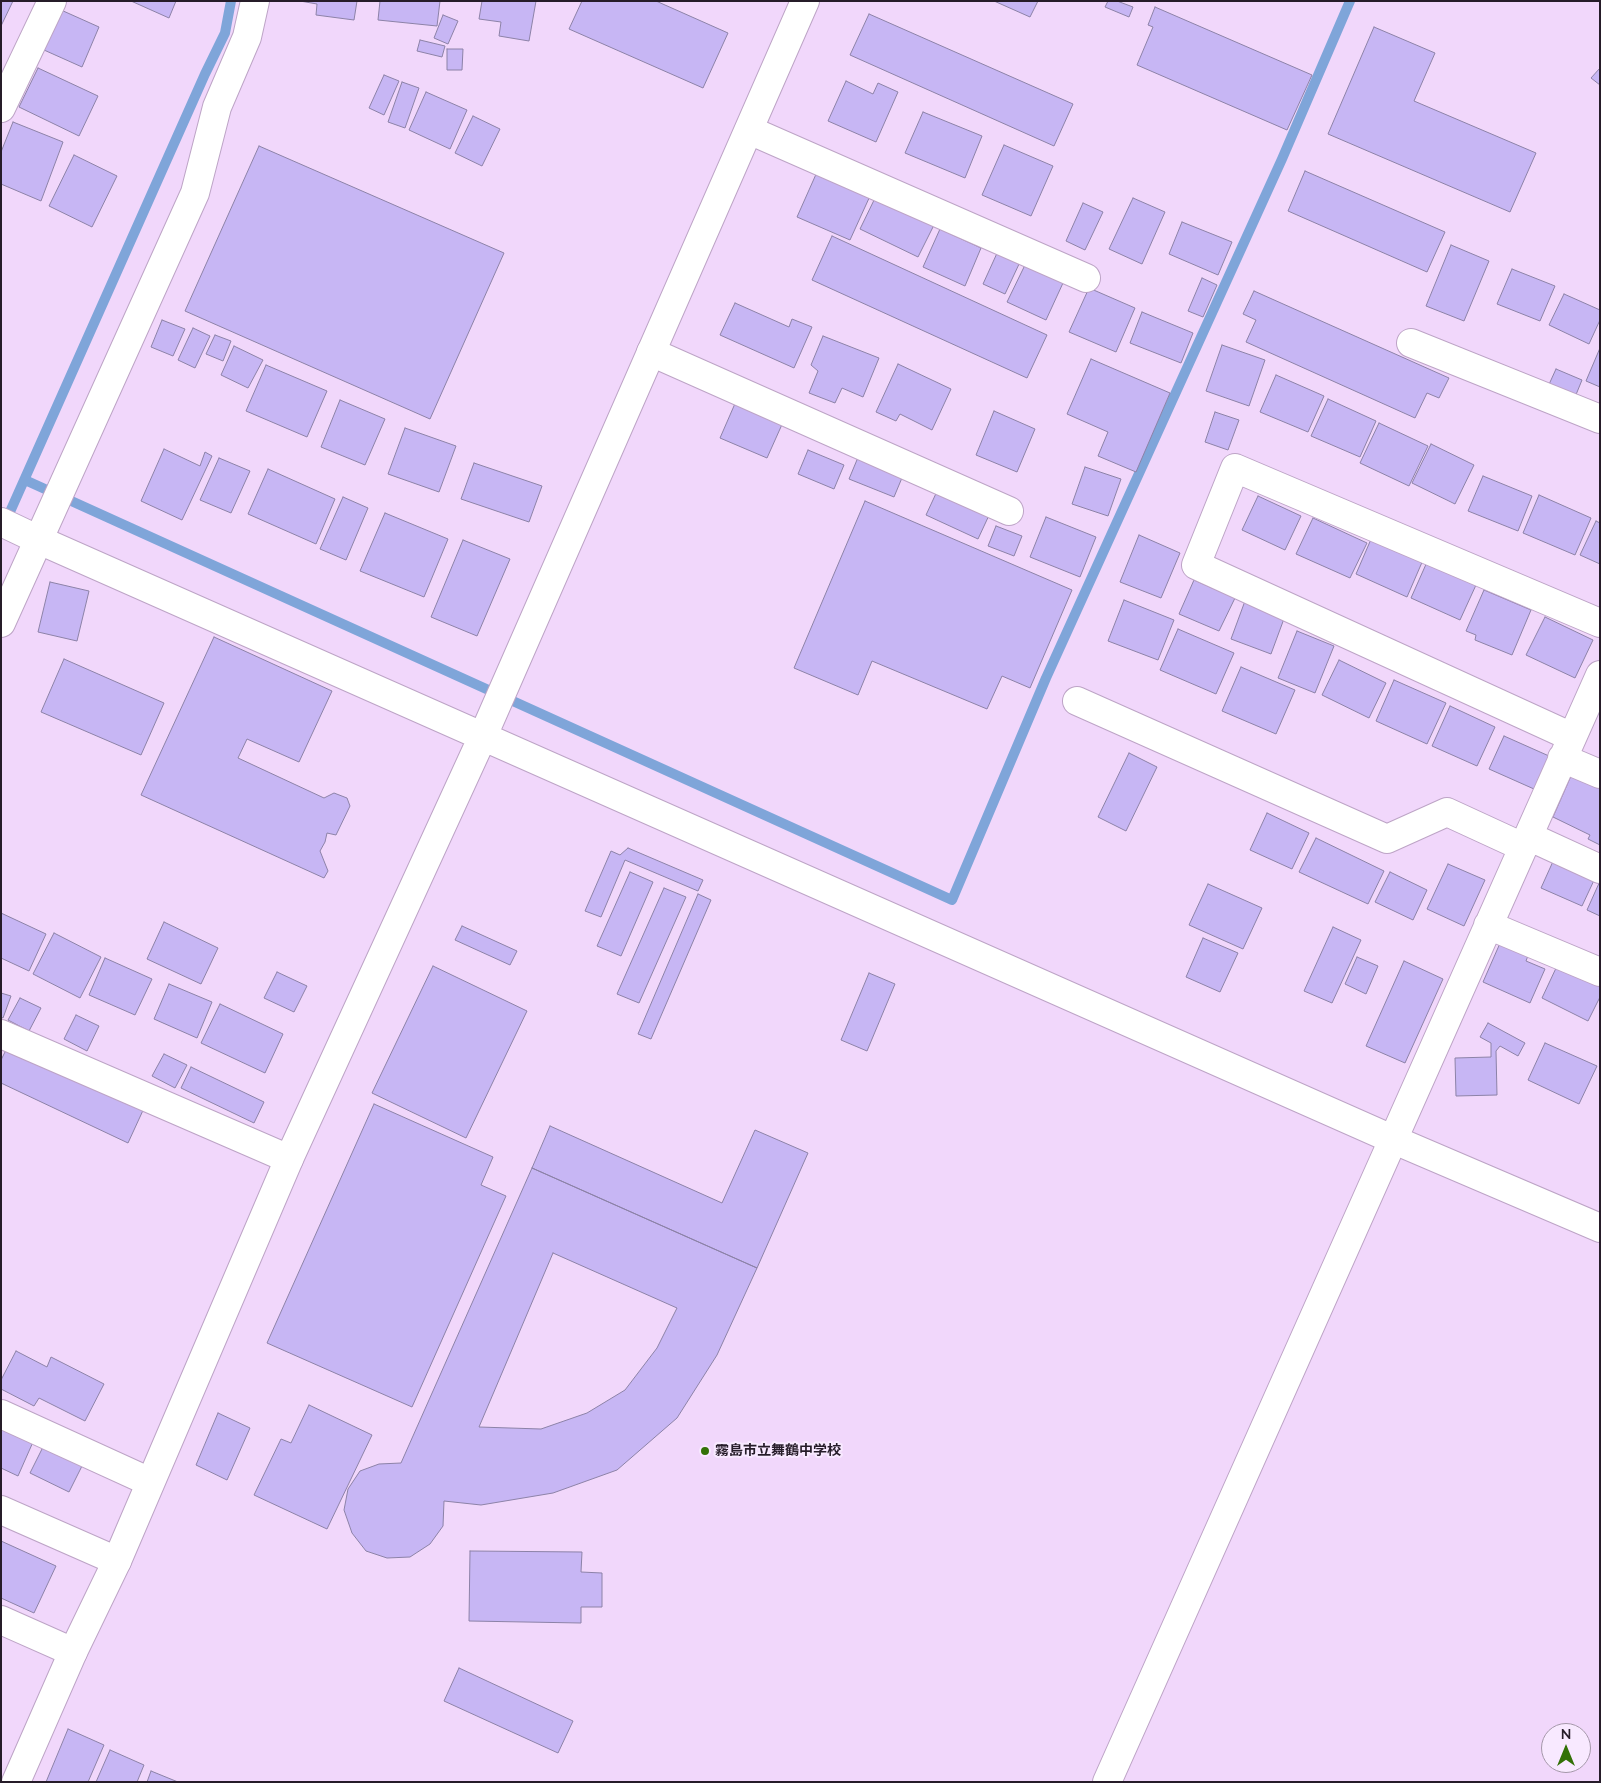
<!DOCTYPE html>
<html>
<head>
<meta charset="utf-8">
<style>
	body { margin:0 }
	#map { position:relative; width:1601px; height:1783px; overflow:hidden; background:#f1d7fb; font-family:Mulish,sans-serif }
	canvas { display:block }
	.frame { position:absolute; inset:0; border:2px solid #261c29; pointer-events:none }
	.north { position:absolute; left:1541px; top:1723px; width:50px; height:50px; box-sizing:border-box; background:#f8e9ff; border:1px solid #a497a9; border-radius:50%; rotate:0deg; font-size:14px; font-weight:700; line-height:20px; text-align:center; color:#261c29 }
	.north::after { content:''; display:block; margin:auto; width:18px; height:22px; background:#337107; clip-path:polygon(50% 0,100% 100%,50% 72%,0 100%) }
</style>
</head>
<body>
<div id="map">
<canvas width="1601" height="1783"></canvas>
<div class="frame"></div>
<div class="north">N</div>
</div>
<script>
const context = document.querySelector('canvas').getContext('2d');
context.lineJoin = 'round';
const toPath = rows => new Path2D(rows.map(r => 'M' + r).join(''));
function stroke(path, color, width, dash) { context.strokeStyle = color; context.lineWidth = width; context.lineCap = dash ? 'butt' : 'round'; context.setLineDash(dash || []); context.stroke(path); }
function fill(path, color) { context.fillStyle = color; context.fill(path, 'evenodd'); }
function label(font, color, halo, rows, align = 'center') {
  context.font = font + ' Mulish,"Noto Sans JP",sans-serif'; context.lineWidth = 4; context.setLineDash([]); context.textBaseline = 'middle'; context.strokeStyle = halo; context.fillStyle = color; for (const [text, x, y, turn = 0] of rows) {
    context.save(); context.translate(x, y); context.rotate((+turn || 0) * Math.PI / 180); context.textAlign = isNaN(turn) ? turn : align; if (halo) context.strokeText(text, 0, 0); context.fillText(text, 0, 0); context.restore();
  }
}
stroke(toPath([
	[25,480,952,900,1046,678,1282,159,1350,1],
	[5,523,205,74,225,33,231,1]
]), '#7fa5d9', 10);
const building = toPath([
	[1,1,13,1,1,26,1,1],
	[131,1,176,1,169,18,131,1],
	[300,1,357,1,354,20,316,15,317,4,300,1],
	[380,1,440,1,437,26,378,20,380,1],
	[482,1,536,1,529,41,499,36,501,22,479,19,482,1],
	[582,1,656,1,728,33,703,88,569,29,582,1],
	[994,1,1038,1,1030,17,994,1],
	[1108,1,1117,1,1133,7,1129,17,1105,7,1108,1],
	[1155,7,1312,75,1287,130,1137,65,1153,27,1148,25,1155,7],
	[61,10,99,27,82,67,44,50,61,10],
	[869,14,1073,104,1054,146,850,55,869,14],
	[443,15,458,21,448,44,434,38,443,15],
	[1374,27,1435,53,1414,101,1536,153,1510,212,1328,134,1374,27],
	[420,40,445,46,442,57,417,51,420,40],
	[447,49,463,49,462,70,447,70,447,49],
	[38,68,98,96,79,136,19,107,38,68],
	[1600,68,1600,85,1591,78,1600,68],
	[384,75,399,81,384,115,369,108,384,75],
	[846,81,873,94,878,83,898,92,876,142,828,121,846,81],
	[402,82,419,88,405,128,388,122,402,82],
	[426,92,467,110,450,149,409,130,426,92],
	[923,112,982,136,965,178,905,153,923,112],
	[473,116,500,129,482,166,455,153,473,116],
	[13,122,63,142,41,201,1,184,1,152,13,122],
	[1004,145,1053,166,1031,216,982,195,1004,145],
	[259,146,504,253,430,419,185,311,259,146],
	[74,155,117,176,92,227,49,206,74,155],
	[1305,171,1445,232,1427,272,1288,211,1305,171],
	[817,172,870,196,850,240,797,217,817,172],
	[877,194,935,223,918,257,860,229,877,194],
	[1133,198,1165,212,1142,264,1109,249,1133,198],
	[1083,203,1103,212,1085,250,1066,241,1083,203],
	[1182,222,1232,242,1218,275,1169,254,1182,222],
	[940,229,981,248,965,286,923,267,940,229],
	[832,236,1047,335,1027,378,812,280,832,236],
	[1451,245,1489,261,1464,321,1426,306,1451,245],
	[998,251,1020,262,1005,294,983,284,998,251],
	[1025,265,1063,283,1046,320,1007,302,1025,265],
	[1512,269,1555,286,1540,321,1497,304,1512,269],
	[1202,278,1217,285,1203,317,1188,311,1202,278],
	[1089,288,1135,308,1116,352,1069,332,1089,288],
	[1254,291,1449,378,1439,398,1427,393,1415,418,1246,342,1256,320,1243,314,1254,291],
	[1564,294,1600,310,1600,320,1589,344,1549,325,1564,294],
	[735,303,789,327,792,319,812,327,794,368,720,335,735,303],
	[1142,312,1193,333,1181,363,1130,343,1142,312],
	[162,320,185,329,173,356,151,347,162,320],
	[193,328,210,336,195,368,178,360,193,328],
	[215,335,231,341,223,361,206,354,215,335],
	[823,336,879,358,863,397,842,388,835,403,809,393,818,371,811,365,823,336],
	[1222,345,1265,360,1249,406,1206,391,1222,345],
	[234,346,263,360,248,388,221,375,234,346],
	[1600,348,1600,387,1586,381,1600,348],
	[1091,359,1170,393,1136,472,1098,456,1108,432,1067,414,1091,359],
	[898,364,951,389,932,430,900,414,896,421,876,412,898,364],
	[266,365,327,391,307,437,246,411,266,365],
	[1556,369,1582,380,1573,402,1546,391,1556,369],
	[1276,375,1324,396,1308,432,1260,412,1276,375],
	[737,399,784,420,767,458,720,438,737,399],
	[1328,399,1376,421,1360,457,1311,436,1328,399],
	[340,400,385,419,365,465,321,447,340,400],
	[994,411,1035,429,1017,472,976,455,994,411],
	[1215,412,1239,420,1228,450,1205,442,1215,412],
	[1379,423,1428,446,1409,486,1360,463,1379,423],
	[405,428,456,446,439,492,388,474,405,428],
	[1431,444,1474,465,1455,504,1412,483,1431,444],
	[164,449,200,466,205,452,212,456,182,520,141,501,164,449],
	[808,450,844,465,834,489,798,474,808,450],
	[859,455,904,473,894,497,849,479,859,455],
	[219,458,250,471,231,513,200,500,219,458],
	[474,463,542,486,529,522,461,499,474,463],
	[1085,467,1121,479,1108,516,1072,504,1085,467],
	[268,469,335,499,316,544,248,514,268,469],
	[1483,476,1532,496,1518,531,1468,511,1483,476],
	[939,487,991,511,978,539,926,515,939,487],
	[1539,495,1591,518,1575,555,1523,533,1539,495],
	[1258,496,1301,516,1285,550,1242,530,1258,496],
	[343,497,368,508,346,560,320,549,343,497],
	[865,501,1072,590,1030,688,1002,676,987,709,872,661,858,695,794,668,865,501],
	[385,513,448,539,424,597,360,571,385,513],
	[1046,517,1096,537,1080,577,1030,557,1046,517],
	[1313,518,1367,543,1350,578,1296,554,1313,518],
	[1596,521,1600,523,1600,564,1580,555,1596,521],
	[996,526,1022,536,1014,556,988,546,996,526],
	[1139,535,1180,553,1161,598,1120,582,1139,535],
	[1372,537,1423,560,1407,597,1356,574,1372,537],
	[463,540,510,559,477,636,431,617,463,540],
	[1427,562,1476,585,1460,620,1411,598,1427,562],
	[1194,580,1235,598,1219,631,1179,614,1194,580],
	[50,582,89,591,77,641,38,632,50,582],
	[1484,590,1531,610,1512,655,1475,640,1476,635,1466,631,1484,590],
	[1124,600,1174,620,1158,660,1108,641,1124,600],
	[1245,601,1285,616,1271,654,1231,639,1245,601],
	[1545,617,1593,640,1575,678,1526,655,1545,617],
	[1178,629,1234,653,1216,694,1160,670,1178,629],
	[1297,631,1334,646,1315,693,1278,678,1297,631],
	[214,637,332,691,299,762,247,739,238,758,324,798,334,793,347,798,350,806,336,835,327,833,325,842,320,851,328,871,324,878,141,795,214,637],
	[64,659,164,703,141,755,41,712,64,659],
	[1339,660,1386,683,1369,718,1322,695,1339,660],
	[1241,667,1295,690,1276,734,1222,711,1241,667],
	[1394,680,1446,703,1427,744,1376,721,1394,680],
	[1450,706,1495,727,1477,766,1432,746,1450,706],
	[1504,736,1549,756,1534,789,1489,769,1504,736],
	[1129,753,1157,767,1126,831,1098,817,1129,753],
	[1574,769,1600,781,1600,845,1588,839,1590,835,1553,817,1574,769],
	[1267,813,1309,833,1292,869,1250,850,1267,813],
	[1316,838,1384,871,1368,904,1299,872,1316,838],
	[628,848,703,880,698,891,625,860,601,917,585,911,611,851,620,855,628,848],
	[1555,857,1596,876,1582,906,1541,888,1555,857],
	[1448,864,1485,880,1464,926,1427,909,1448,864],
	[630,872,653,882,621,956,597,946,630,872],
	[1390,872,1427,890,1413,920,1375,902,1390,872],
	[1600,881,1600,916,1587,910,1600,881],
	[1208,884,1262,908,1243,949,1189,925,1208,884],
	[664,888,686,897,639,1003,617,994,664,888],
	[698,894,711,900,651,1039,638,1034,698,894],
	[1,913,46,934,29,971,1,958,1,913],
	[164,922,218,948,201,984,147,959,164,922],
	[462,926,517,951,510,965,455,940,462,926],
	[1333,927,1361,940,1332,1003,1304,991,1333,927],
	[54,933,101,957,80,998,33,974,54,933],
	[1203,938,1238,953,1220,992,1186,977,1203,938],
	[1501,941,1529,953,1526,961,1545,969,1530,1003,1483,982,1501,941],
	[1357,957,1378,966,1366,994,1345,984,1357,957],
	[105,958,152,979,135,1015,89,995,105,958],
	[1404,961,1443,979,1405,1063,1366,1046,1404,961],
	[433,966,527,1011,466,1138,372,1093,433,966],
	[1557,966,1600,986,1600,997,1588,1021,1542,998,1557,966],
	[277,972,307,986,294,1012,264,998,277,972],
	[869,973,895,984,867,1051,841,1040,869,973],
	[169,984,212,1002,197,1038,154,1019,169,984],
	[1,993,11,996,3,1018,1,1017,1,993],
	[20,998,41,1008,29,1031,8,1020,20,998],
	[220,1004,283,1034,265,1073,201,1043,220,1004],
	[76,1015,99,1026,87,1051,64,1039,76,1015],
	[1488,1023,1525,1043,1518,1056,1500,1046,1496,1051,1497,1095,1456,1096,1455,1058,1491,1057,1491,1043,1480,1037,1488,1023],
	[10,1042,145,1106,128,1143,1,1083,1,1060,10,1042],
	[1545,1043,1597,1066,1579,1104,1528,1080,1545,1043],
	[164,1054,187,1065,175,1088,152,1076,164,1054],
	[191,1067,264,1102,254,1123,181,1088,191,1067],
	[374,1104,493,1157,481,1185,506,1196,412,1407,267,1343,374,1104],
	[550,1126,722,1203,755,1130,808,1153,757,1268,532,1168,550,1126],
	[532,1168,757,1268,717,1355,677,1418,617,1470,553,1493,481,1505,444,1501,443,1526,430,1544,410,1557,387,1558,366,1551,352,1533,344,1510,348,1489,360,1471,379,1464,401,1463,532,1168],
	[553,1253,677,1308,657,1348,625,1390,587,1413,541,1429,479,1427,553,1253],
	[16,1351,47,1367,51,1357,104,1384,85,1421,39,1398,34,1406,1,1389,1,1380,16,1351],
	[309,1405,372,1435,327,1529,254,1495,281,1439,291,1443,309,1405],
	[218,1413,250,1428,227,1480,196,1465,218,1413],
	[1,1428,33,1442,18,1476,1,1468,1,1428],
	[44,1445,83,1464,69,1492,30,1473,44,1445],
	[1,1541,56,1566,34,1613,1,1598,1,1541],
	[470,1551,582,1552,581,1572,602,1573,602,1607,581,1607,581,1623,469,1621,470,1551],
	[459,1668,573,1721,558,1753,444,1701,459,1668],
	[68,1729,104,1745,88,1782,46,1782,68,1729],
	[110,1750,144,1765,137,1782,96,1782,110,1750],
	[151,1771,178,1782,147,1782,151,1771]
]);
fill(building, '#c7b6f4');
stroke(building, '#8c82a7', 1);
const minor = toPath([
	[1,108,52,1],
	[749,130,1086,278],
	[1411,343,1600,419],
	[651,352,1009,511],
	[1,623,195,193,217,107,247,37,255,1],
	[1077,701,1387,839,1447,812,1523,847],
	[1572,737,1196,565,1235,468,1600,623],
	[1562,758,1600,774],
	[1528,836,1600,869],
	[1488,925,1600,972],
	[1,1034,289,1159],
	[1,1414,150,1482],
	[1,1510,117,1561],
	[1,1620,73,1652],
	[1107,1782,1600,675]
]);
const tertiary = toPath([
	[1,522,39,540,1392,1139,1600,1228],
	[16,1782,73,1652,117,1561,289,1159,483,736,805,1]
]);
stroke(minor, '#bda4c6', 30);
stroke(tertiary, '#bda4c6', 30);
stroke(minor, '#fff', 28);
stroke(tertiary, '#fff', 28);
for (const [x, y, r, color] of [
	[705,1451,5,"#337107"]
]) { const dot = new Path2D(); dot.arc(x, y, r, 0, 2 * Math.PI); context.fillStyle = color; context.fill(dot); stroke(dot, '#f8e9ff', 2); }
label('bold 14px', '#261c29', '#f8e9ff', [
	["霧島市立舞鶴中学校",715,1451]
], 'left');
</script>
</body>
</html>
